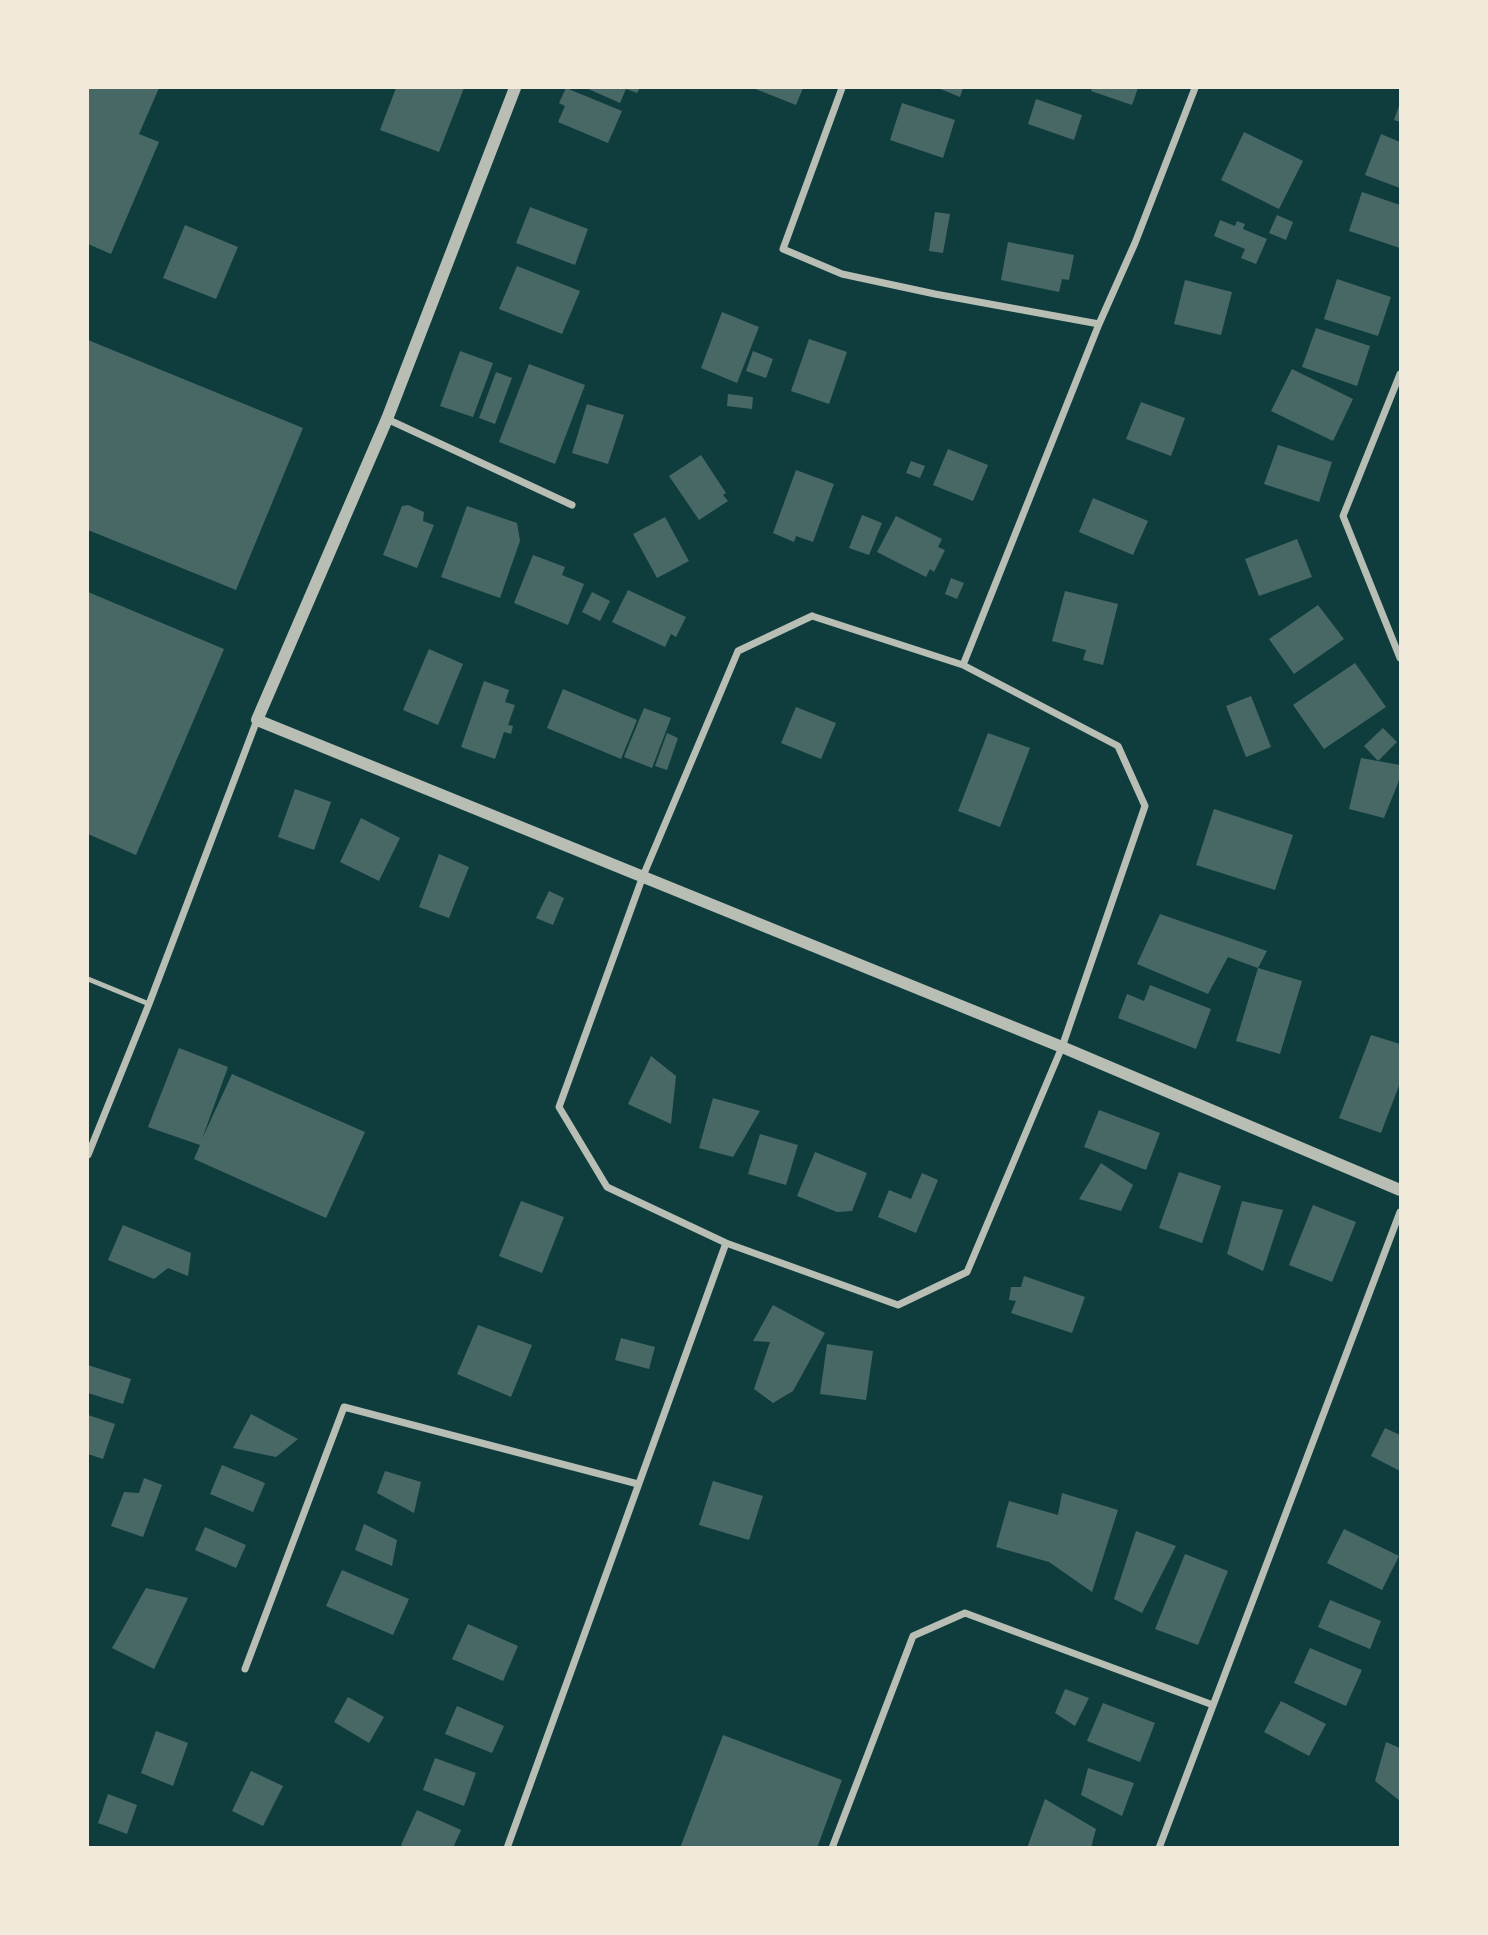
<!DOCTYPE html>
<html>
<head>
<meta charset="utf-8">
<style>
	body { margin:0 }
	#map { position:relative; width:1488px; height:1935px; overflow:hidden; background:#0f3d3e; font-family:"Public Sans",sans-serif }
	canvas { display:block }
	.frame { position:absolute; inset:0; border:89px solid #f1e9da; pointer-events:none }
</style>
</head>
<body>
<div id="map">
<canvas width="1488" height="1935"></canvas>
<div class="frame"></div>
</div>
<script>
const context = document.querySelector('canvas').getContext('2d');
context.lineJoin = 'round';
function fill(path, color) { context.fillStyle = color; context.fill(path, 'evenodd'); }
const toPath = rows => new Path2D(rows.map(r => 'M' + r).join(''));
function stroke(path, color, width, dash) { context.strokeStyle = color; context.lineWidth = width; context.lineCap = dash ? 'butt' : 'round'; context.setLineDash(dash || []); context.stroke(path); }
fill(toPath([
	[88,88,159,88,139,134,159,142,111,254,88,244],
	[396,88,464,88,439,152,380,130],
	[566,88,622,111,608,143,558,122,565,106,559,103],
	[586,88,640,88,637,93,626,89,620,103],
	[753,88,803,88,796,105],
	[938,88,963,88,960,97],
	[1092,88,1138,88,1132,105,1091,91],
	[1036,99,1082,115,1074,140,1028,124],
	[902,103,955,120,943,158,890,140],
	[1400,103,1400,122,1394,120],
	[1244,132,1303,161,1279,209,1221,180],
	[1381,134,1400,142,1400,188,1365,175],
	[1362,192,1400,205,1400,248,1349,231],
	[530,207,588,229,575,265,516,243],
	[935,212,950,214,943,253,929,251],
	[1277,215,1293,222,1286,240,1269,233],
	[1220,220,1235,226,1237,221,1245,224,1243,229,1267,239,1256,264,1241,258,1245,249,1214,236],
	[185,225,238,247,216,299,163,278],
	[1008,242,1074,255,1069,280,1062,279,1059,292,1001,280],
	[517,266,580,291,562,334,499,309],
	[1337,279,1391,297,1378,336,1324,319],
	[1185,280,1232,292,1221,335,1174,324],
	[722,312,759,327,737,383,701,368],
	[1316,328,1370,346,1357,386,1302,367],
	[809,339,847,352,829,404,791,391],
	[88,340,303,428,236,590,88,530],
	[460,351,493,363,473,417,440,406],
	[753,351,773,359,766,378,746,371],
	[529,364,585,385,555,464,499,442],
	[1292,369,1353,399,1333,441,1271,411],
	[496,372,512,378,495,424,479,418],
	[728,394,753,397,752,409,727,406],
	[1141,402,1185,418,1171,456,1126,439],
	[587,404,624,415,608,464,572,453],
	[1278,445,1332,462,1319,502,1264,484],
	[948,449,988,465,973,501,933,485],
	[701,455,726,493,723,495,728,501,699,520,669,476],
	[911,461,925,466,920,478,906,473],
	[796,470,834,484,813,542,796,536,794,542,773,533],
	[1093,498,1148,521,1133,555,1079,532],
	[408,505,424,512,423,521,434,525,417,568,383,555,402,506],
	[467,506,517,523,520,541,500,598,441,577],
	[862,515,882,523,869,555,849,548],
	[896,516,942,539,938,547,945,550,934,572,930,569,926,577,877,552],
	[665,517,689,561,657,578,633,534],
	[1297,539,1312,577,1259,596,1245,559],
	[533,555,565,567,562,575,584,584,568,625,514,603],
	[951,578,964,583,957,599,945,594],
	[628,590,686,617,676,637,671,634,665,647,612,622],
	[1065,591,1118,604,1103,665,1083,660,1086,650,1052,641],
	[88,592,224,649,136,855,88,834],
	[592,592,610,601,600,621,582,612],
	[1318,605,1344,639,1294,674,1269,639],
	[429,649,463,664,438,725,403,710],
	[1355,663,1386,707,1324,749,1293,705],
	[484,681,509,690,505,702,515,705,508,725,513,726,511,734,504,732,495,759,461,747],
	[563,689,637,720,621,759,547,728],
	[1251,696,1271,747,1246,757,1226,706],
	[796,707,836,723,821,759,781,743],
	[644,708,671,718,652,768,624,757],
	[1383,728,1397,742,1378,761,1364,746],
	[667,733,678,738,667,770,655,766],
	[988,733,1030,748,1000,827,958,811],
	[1361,758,1400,765,1400,778,1384,818,1349,809],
	[295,789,331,802,314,850,278,837],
	[1214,809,1293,835,1275,890,1196,865],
	[361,818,400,838,379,881,340,862],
	[439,854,469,867,449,918,419,907],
	[549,891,564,898,553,925,536,918],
	[1160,914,1267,951,1258,968,1302,981,1280,1054,1236,1041,1258,968,1228,957,1208,994,1137,964],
	[1150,985,1211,1009,1196,1049,1118,1018,1127,994,1144,1001],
	[1371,1035,1400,1044,1400,1083,1381,1133,1339,1118],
	[179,1048,228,1067,202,1139,232,1074,365,1132,326,1218,194,1159,200,1145,148,1127],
	[651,1056,676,1076,671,1124,628,1104],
	[713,1098,760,1111,733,1157,699,1148],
	[1099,1110,1160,1133,1146,1170,1084,1147],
	[760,1134,798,1145,786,1185,748,1174],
	[815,1152,867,1173,852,1211,837,1212,797,1196],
	[1101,1163,1133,1185,1121,1211,1079,1199],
	[1179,1172,1221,1186,1202,1243,1159,1228],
	[922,1173,938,1180,916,1233,878,1217,889,1190,911,1199],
	[521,1201,564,1217,542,1273,499,1256],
	[1242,1201,1283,1210,1263,1271,1227,1254],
	[1313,1205,1356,1222,1332,1282,1289,1265],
	[123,1225,191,1253,188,1276,168,1268,154,1279,108,1260],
	[1024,1276,1085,1297,1072,1333,1011,1313,1016,1301,1009,1300,1011,1287,1021,1287],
	[773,1305,825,1333,793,1391,773,1403,754,1389,770,1342,753,1341],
	[478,1325,532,1345,511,1397,457,1374],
	[621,1338,655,1347,649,1369,615,1360],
	[827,1344,873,1351,866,1400,820,1394],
	[88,1365,131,1379,123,1404,88,1393],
	[251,1414,298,1439,276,1457,233,1448],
	[88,1415,115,1424,103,1459,88,1454],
	[1385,1428,1400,1435,1400,1471,1371,1456],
	[222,1465,265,1483,253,1512,210,1494],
	[385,1471,421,1482,414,1513,377,1493],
	[144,1478,162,1485,143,1537,111,1526,124,1492,139,1493],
	[713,1481,763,1496,749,1540,699,1525],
	[1062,1493,1118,1510,1092,1592,1049,1562,996,1547,1009,1501,1058,1515],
	[364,1524,397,1540,392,1566,355,1550],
	[205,1527,246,1545,236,1568,195,1550],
	[1344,1529,1399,1556,1382,1590,1327,1563],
	[1136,1531,1176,1546,1142,1613,1114,1599],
	[1185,1554,1228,1571,1198,1645,1155,1629],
	[342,1570,409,1599,393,1635,326,1606],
	[146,1588,188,1598,154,1669,112,1648],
	[1330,1600,1381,1621,1370,1649,1318,1627],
	[468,1624,518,1646,503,1681,452,1659],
	[1310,1648,1362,1670,1346,1706,1294,1683],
	[1065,1689,1089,1698,1075,1726,1055,1713],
	[348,1697,384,1717,369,1743,334,1722],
	[1281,1701,1326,1724,1309,1756,1264,1732],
	[1103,1703,1155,1723,1140,1762,1087,1741],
	[457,1706,504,1726,492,1753,445,1734],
	[156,1731,188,1743,173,1786,141,1773],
	[723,1735,842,1780,817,1848,680,1848],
	[1386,1742,1400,1748,1400,1801,1375,1781],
	[435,1758,476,1773,464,1806,423,1790],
	[1088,1768,1134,1783,1122,1816,1081,1795],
	[251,1771,283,1786,263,1826,232,1811],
	[108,1794,137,1805,127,1834,98,1823],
	[1045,1799,1096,1829,1091,1848,1027,1848],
	[417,1810,461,1830,453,1848,406,1848,401,1845]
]), '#486865');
stroke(toPath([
	[88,979,149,1004]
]), '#b8beb3', 5);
stroke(toPath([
	[842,88,783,249,842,274,935,294,1099,324],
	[1400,374,1343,516,1400,658],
	[387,419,572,505],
	[812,616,963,665,1118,746,1145,806,1062,1047,967,1272,898,1305,726,1243,607,1187,559,1107,643,876,738,651,812,616],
	[963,665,1099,324,1135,243,1195,88],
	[88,1155,149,1004,257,720],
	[245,1669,344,1407,638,1484],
	[507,1848,726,1243],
	[832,1848,913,1636,965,1613,1213,1705],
	[1159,1848,1400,1212]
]), '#b8beb3', 7);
stroke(toPath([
	[515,88,387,419,257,720,1062,1047,1400,1190]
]), '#b8beb3', 12);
</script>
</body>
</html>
